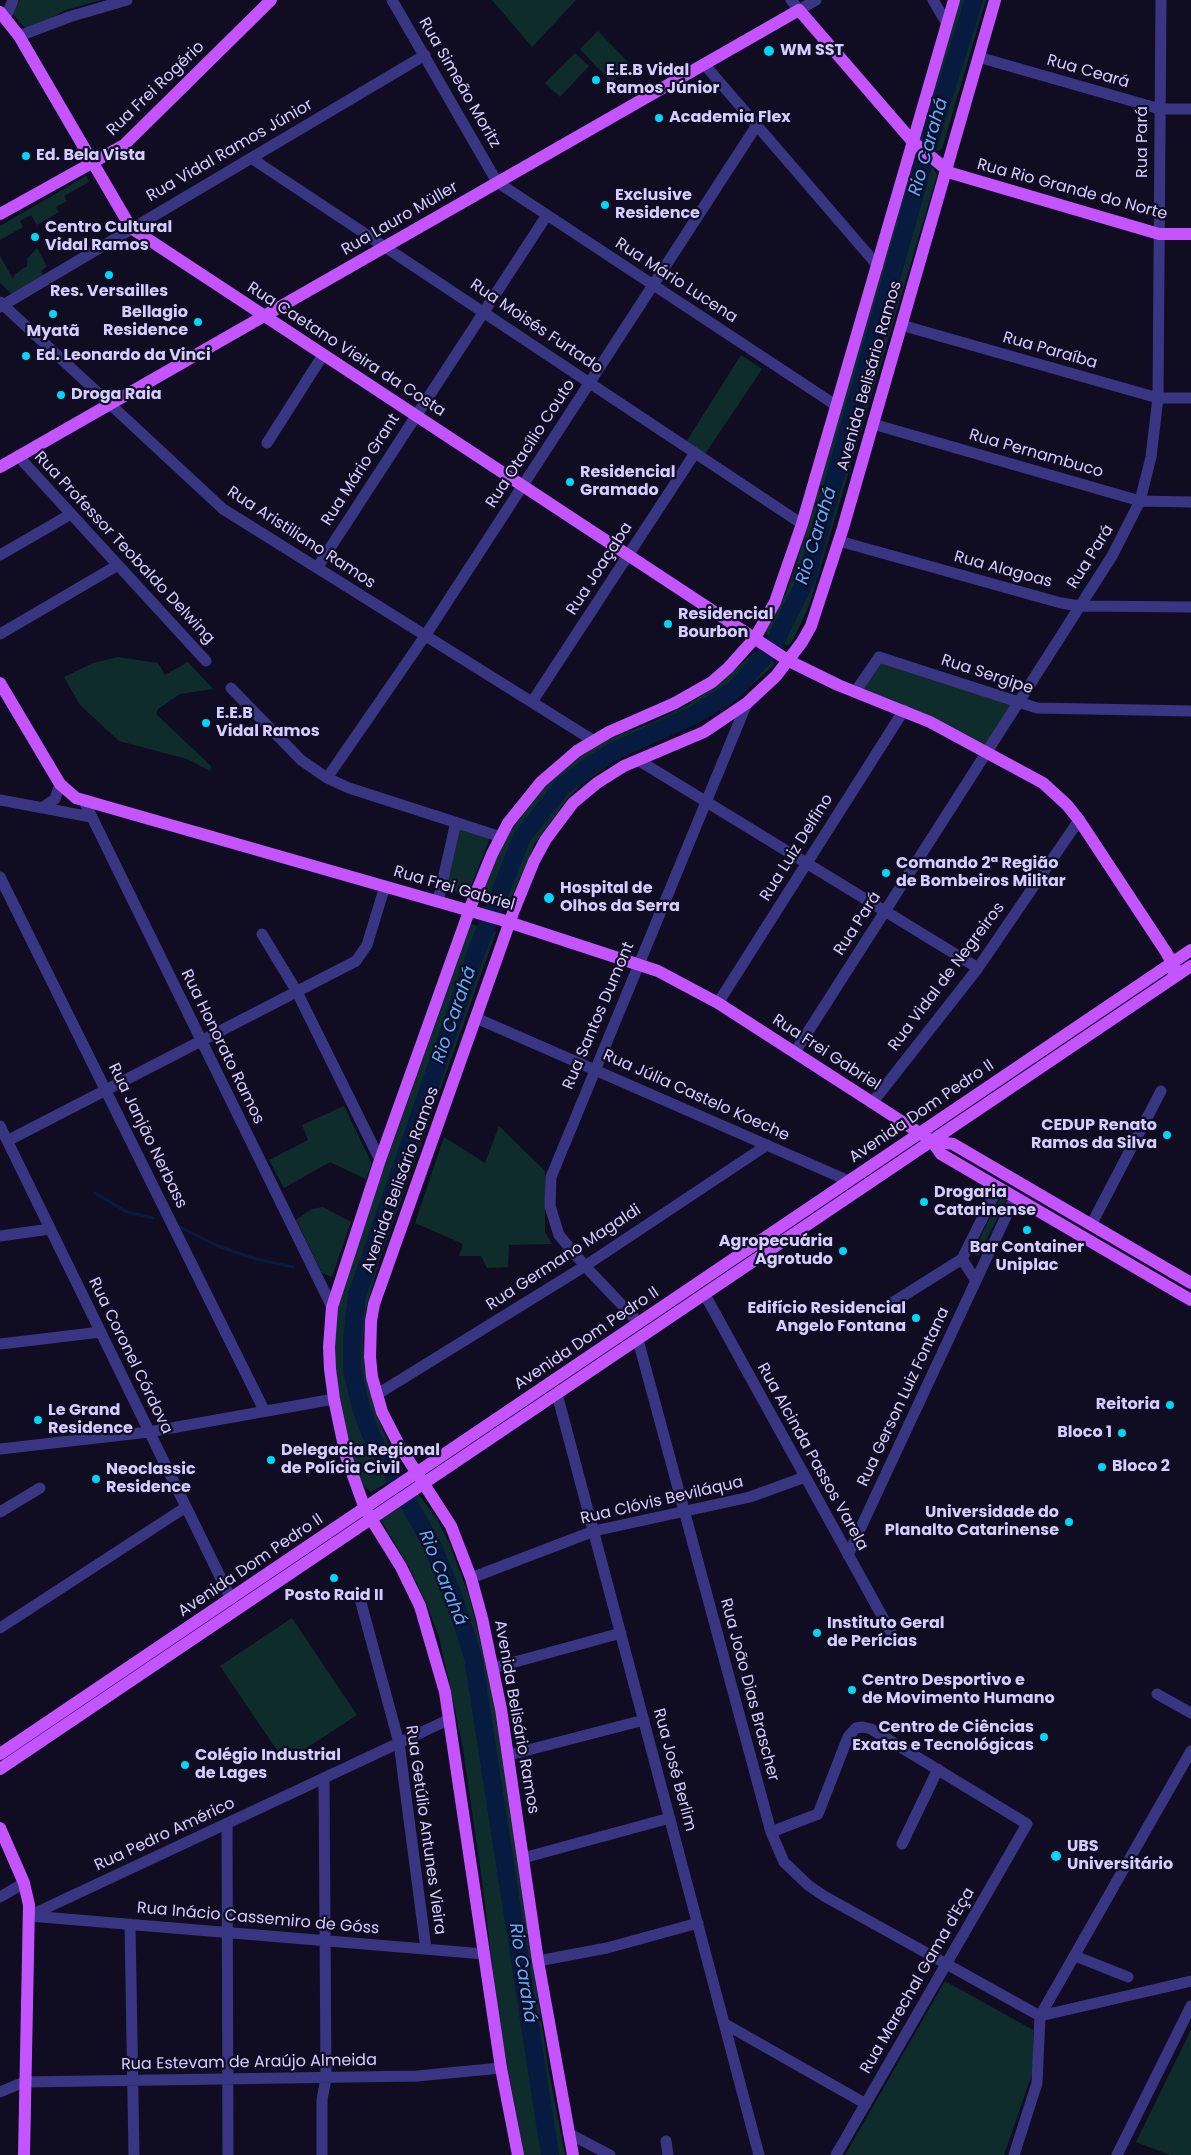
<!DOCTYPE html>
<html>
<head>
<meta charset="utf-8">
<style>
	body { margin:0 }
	canvas { display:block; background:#100c22 }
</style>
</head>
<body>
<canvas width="1191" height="2155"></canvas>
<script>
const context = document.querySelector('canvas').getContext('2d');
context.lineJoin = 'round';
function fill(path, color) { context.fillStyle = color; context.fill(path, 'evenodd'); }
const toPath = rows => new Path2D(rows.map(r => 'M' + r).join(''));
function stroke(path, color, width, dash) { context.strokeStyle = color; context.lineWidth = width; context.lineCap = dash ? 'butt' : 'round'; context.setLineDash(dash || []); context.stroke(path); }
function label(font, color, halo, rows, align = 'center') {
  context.font = font + ' Poppins,sans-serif'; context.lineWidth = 4.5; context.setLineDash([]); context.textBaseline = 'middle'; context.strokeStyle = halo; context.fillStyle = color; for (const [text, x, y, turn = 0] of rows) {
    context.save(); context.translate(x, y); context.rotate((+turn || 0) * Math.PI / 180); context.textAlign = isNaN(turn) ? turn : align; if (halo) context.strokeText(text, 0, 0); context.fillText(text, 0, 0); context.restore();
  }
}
fill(toPath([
	[20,0,101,0,65,10,41,24,27,28,23,26,13,14,13,10],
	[492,0,576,0,532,47],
	[959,0,986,0,942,149,937,151,924,140,923,132],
	[598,31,629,63,611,82,580,49],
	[575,53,589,66,560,97,545,83],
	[921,158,933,167,937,175,809,606,793,640,789,645,786,645,767,635,766,631,787,590,796,565,911,171,916,159],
	[86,176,89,182,64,196,67,201,56,207,59,212,37,225,31,215,20,221,23,227,0,240,0,226],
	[37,248,47,266,41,271,43,275,12,294,0,283,0,256,13,279,15,274,27,266,27,259],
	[741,355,762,369,705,454,686,442],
	[755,652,773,661,774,665,730,704,698,723,619,758,583,783,568,798,535,843,507,908,478,900,501,845,541,789,567,766,606,740,651,723,688,705,718,684],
	[118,657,158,663,165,675,188,662,213,689,180,694,158,709,156,714,211,766,210,771,187,759,119,741,80,705,64,677,93,663],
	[881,661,1015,704,986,750,859,692],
	[460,827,490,838,467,896,446,889],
	[471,924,496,932,379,1262,366,1309,363,1336,364,1366,374,1407,386,1438,403,1469,400,1475,371,1492,360,1483,345,1429,333,1355,337,1300],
	[344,1106,372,1164,366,1179,330,1162,284,1188,269,1160,308,1140,302,1125],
	[499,1126,545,1171,545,1232,552,1244,509,1245,508,1267,487,1268,481,1256,459,1256,463,1244,415,1223,444,1137,485,1163],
	[1001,1196,1007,1198,979,1255,975,1255,973,1252],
	[323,1207,351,1222,332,1277,322,1273,296,1220,312,1209],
	[418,1494,437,1519,450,1545,469,1596,491,1684,549,2072,565,2155,524,2155,499,2021,482,1880,463,1749,451,1691,439,1637,427,1605,410,1569,381,1520,382,1517],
	[292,1618,357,1715,285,1762,220,1666],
	[945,1981,1033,2030,1033,2071,1004,2155,845,2155],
	[1191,2030,1191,2155,1170,2155,1136,2142]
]), '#0f2c2c');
stroke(toPath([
	[95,1193,127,1212,153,1218],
	[176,1225,218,1246,256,1259,293,1267],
	[349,1292,357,1295]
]), '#071a40', 3);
stroke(toPath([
	[550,2155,473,1657,453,1595,432,1545,371,1435,361,1408,352,1370,352,1341,357,1295,477,950,522,837,562,787,591,765,614,751,692,716,733,691,772,648,806,580,935,123,974,0]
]), '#071a40', 18);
stroke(toPath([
	[392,0,497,182,837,406],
	[791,0,799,10,816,0],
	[933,0,947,24],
	[6,17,13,0],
	[19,36,69,17,127,0],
	[978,57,1160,109,1191,109],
	[704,64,878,266],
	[251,158,802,524],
	[0,302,223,509,594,741],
	[0,307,425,55],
	[901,325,1158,398,1191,398],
	[873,424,1140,501,1191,502],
	[267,443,323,355],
	[18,456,206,661],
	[839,541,1061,603,1080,606,1191,607],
	[0,555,71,514],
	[317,568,547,215],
	[0,634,118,565],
	[231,688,301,760,327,778,349,788,501,837],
	[855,692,879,657,1037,708,1191,711],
	[532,702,695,453],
	[638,760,978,968],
	[327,778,425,636,757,125],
	[0,800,91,817],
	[84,801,332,1307],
	[42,808,55,799,60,784],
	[0,877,264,1410],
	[438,901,456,822],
	[262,934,297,992,380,1160],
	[718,1003,904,710],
	[476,1018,849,1181],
	[795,1052,1112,556,1140,501,1151,457,1158,398,1161,0],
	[872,1103,978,968,1079,820],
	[0,1126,231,1599],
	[7,1141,356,961,367,945,385,886],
	[1091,1225,1161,1091],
	[0,1236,50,1229],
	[976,1281,962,1259,998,1187],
	[705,1295,892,1634],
	[884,1308,962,1259],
	[639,1323,585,1266,559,1235,550,1206,551,1177,747,703],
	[638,1340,771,1832,784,1862,808,1885,824,1896,1040,2016],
	[0,1344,101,1332],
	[557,1394,759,2155],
	[376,1395,585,1266,767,1145],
	[0,1449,149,1432,334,1399],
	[0,1512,40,1488],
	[848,1555,1015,1197],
	[471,1578,594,1531,750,1497,805,1477],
	[360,1599,399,1743,426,1949],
	[0,1628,186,1507],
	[493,1668,621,1633],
	[1157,1694,1191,1713],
	[509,1755,644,1720],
	[227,1823,228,2155],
	[771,1832,818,1814,848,1737,856,1728,863,1727,871,1729,1027,1824,836,2155],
	[902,1844,938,1769],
	[523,1858,670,1818],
	[0,1897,24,1883],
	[29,1916,450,1719],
	[30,1916,484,1954],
	[130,1924,134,2155],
	[1075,1956,1128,1977],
	[538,1961,607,1948,698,1923],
	[1040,2016,1191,1981],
	[725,2024,866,2104],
	[0,2092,24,2082,417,2076,501,2068],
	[568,2133,610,2155],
	[666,2141,668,2155],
	[322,2155,322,2100,326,2078,324,1778],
	[1014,2155,1037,2083,1040,2016,1191,1751],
	[1117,2155,1191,2006]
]), '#3a3583', 11);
stroke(toPath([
	[0,12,19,36,131,228,789,661,838,685,930,722,1043,783,1067,805,1079,820,1166,952,1176,970,1172,979],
	[0,214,124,145,271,0],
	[0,467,799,10,913,142,951,173,1159,234,1191,234],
	[0,683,60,784,76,798,502,920,658,971,718,1003,932,1141,953,1144,1191,1283],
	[932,1141,941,1154,1191,1300],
	[0,1754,1191,950],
	[0,1769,1191,966],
	[0,1828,24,1883,29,1905,24,2155],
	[518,2155,501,2068,445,1692,420,1606,401,1567,365,1509,346,1456,334,1399,330,1369,329,1347,332,1307,380,1160,472,903,492,854,508,823,541,782,577,751,609,732,675,703,712,682,728,668,755,638,775,602,802,524,954,0],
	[573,2155,538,1961,501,1709,482,1618,471,1578,451,1526,400,1447,382,1412,372,1377,370,1357,371,1321,374,1304,514,910,534,861,546,839,573,803,597,783,624,766,704,732,747,703,776,676,802,642,811,626,843,528,995,0]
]), '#c454ff', 12);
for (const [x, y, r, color] of [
	[769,51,6,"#00d7f8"],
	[596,80,5,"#00d7f8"],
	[659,118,5,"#00d7f8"],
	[26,156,5,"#00d7f8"],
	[605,205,5,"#00d7f8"],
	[35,237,5,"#00d7f8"],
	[109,275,5,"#00d7f8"],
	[53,314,5,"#00d7f8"],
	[198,322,5,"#00d7f8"],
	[26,356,5,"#00d7f8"],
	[61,395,5,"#00d7f8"],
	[570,482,5,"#00d7f8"],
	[668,624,5,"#00d7f8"],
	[206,723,5,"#00d7f8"],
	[886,873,5,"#00d7f8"],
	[549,898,6,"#00d7f8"],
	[1167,1135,5,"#00d7f8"],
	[924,1202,5,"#00d7f8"],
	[1027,1230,5,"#00d7f8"],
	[843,1251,5,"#00d7f8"],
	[916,1318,5,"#00d7f8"],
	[1170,1405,5,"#00d7f8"],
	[38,1420,5,"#00d7f8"],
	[1122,1433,5,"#00d7f8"],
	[271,1460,5,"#00d7f8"],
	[1102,1467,5,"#00d7f8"],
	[96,1479,5,"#00d7f8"],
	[1069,1522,5,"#00d7f8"],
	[334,1578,5,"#00d7f8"],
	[817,1633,5,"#00d7f8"],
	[852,1690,5,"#00d7f8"],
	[1044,1737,5,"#00d7f8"],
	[185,1765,5,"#00d7f8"],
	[1056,1856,6,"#00d7f8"]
]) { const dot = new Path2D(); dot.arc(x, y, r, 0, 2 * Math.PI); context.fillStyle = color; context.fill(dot); stroke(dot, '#100c22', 2); }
label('bold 16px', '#d4cdff', '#100c22', [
	["WM SST",780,51],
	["E.E.B Vidal",606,71],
	["Ramos Júnior",606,89],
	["Academia Flex",669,118],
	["Ed. Bela Vista",36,156],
	["Exclusive",615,196],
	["Residence",615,214],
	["Centro Cultural",45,228],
	["Vidal Ramos",45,246],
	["Res. Versailles",109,292,"center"],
	["Bellagio",188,313,"right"],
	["Residence",188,331,"right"],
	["Myatã",53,332,"center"],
	["Ed. Leonardo da Vinci",36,356],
	["Droga Raia",71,395],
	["Residencial",580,473],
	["Gramado",580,491],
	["Residencial",678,615],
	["Bourbon",678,633],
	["E.E.B",216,714],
	["Vidal Ramos",216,732],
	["Comando 2ª Região",896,864],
	["de Bombeiros Militar",896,882],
	["Hospital de",560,889],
	["Olhos da Serra",560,907],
	["CEDUP Renato",1157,1126,"right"],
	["Ramos da Silva",1157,1144,"right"],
	["Drogaria",934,1193],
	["Catarinense",934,1211],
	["Agropecuária",833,1242,"right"],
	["Agrotudo",833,1260,"right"],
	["Bar Container",1027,1248,"center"],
	["Uniplac",1027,1266,"center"],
	["Edifício Residencial",906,1309,"right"],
	["Angelo Fontana",906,1327,"right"],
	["Reitoria",1160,1405,"right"],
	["Le Grand",48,1411],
	["Residence",48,1429],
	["Bloco 1",1112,1433,"right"],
	["Delegacia Regional",281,1451],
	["de Polícia Civil",281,1469],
	["Bloco 2",1112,1467],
	["Neoclassic",106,1470],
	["Residence",106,1488],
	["Universidade do",1059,1513,"right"],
	["Planalto Catarinense",1059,1531,"right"],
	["Posto Raid II",334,1596,"center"],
	["Instituto Geral",827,1624],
	["de Perícias",827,1642],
	["Centro Desportivo e",862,1681],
	["de Movimento Humano",862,1699],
	["Centro de Ciências",1034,1728,"right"],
	["Exatas e Tecnológicas",1034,1746,"right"],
	["Colégio Industrial",195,1756],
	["de Lages",195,1774],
	["UBS",1067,1847],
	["Universitário",1067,1865]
], 'left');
label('16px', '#d4cdff', '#100c22', [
	["Rua Ceará",1088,72,16],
	["Rua Simeão Moritz",459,83,60],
	["Rua Frei Rogério",156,89,-44],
	["Rua Pará",1143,142,-90],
	["Rua Vidal Ramos Júnior",230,151,-30],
	["Rua Rio Grande do Norte",1072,190,15],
	["Rua Lauro Müller",400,219,-30],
	["Rua Mário Lucena",676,281,33],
	["Rua Moisés Furtado",536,327,34],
	["Rua Caetano Vieira da Costa",346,350,33],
	["Rua Paraíba",1050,351,16],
	["Avenida Belisário Ramos",870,376,-74],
	["Rua Otacílio Couto",531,444,-57],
	["Rua Pernambuco",1036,454,16],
	["Rua Mário Grant",361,470,-57],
	["Rua Aristiliano Ramos",301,538,33],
	["Rua Professor Teobaldo Delwing",124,548,47],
	["Rua Pará",1091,557,-58],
	["Rua Joaçaba",600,569,-57],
	["Rua Alagoas",1003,570,15],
	["Rua Sergipe",987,675,18],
	["Rua Luiz Delfino",797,848,-58],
	["Rua Frei Gabriel",454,889,16],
	["Rua Pará",858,924,-57],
	["Rua Vidal de Negreiros",947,977,-53],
	["Rua Santos Dumont",599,1016,-67],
	["Rua Honorato Ramos",222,1047,64],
	["Rua Frei Gabriel",826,1053,33],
	["Rua Júlia Castelo Koeche",696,1096,24],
	["Avenida Dom Pedro II",922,1112,-34],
	["Rua Janjão Nerbass",147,1136,64],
	["Avenida Belisário Ramos",401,1180,-70],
	["Rua Germano Magaldi",564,1258,-33],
	["Avenida Dom Pedro II",587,1339,-34],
	["Rua Coronel Córdova",130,1356,64],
	["Rua Gerson Luiz Fontana",904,1397,-65],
	["Rua Alcinda Passos Varela",812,1457,61],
	["Rua Clóvis Beviláqua",662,1501,-13],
	["Avenida Dom Pedro II",251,1566,-34],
	["Rua João Dias Brascher",749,1690,75],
	["Avenida Belisário Ramos",516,1717,80],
	["Rua José Berlim",674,1770,75],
	["Rua Getúlio Antunes Vieira",425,1830,82],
	["Rua Pedro Américo",165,1835,-25],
	["Rua Inácio Cassemiro de Góss",258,1919,5],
	["Rua Marechal Gama d'Eça",918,1981,-60],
	["Rua Estevam de Araújo Almeida",249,2063,-1]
]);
label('italic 18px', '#5baeff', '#100c22', [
	["Rio Carahá",929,147,-74],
	["Rio Carahá",817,536,-73],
	["Rio Carahá",455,1015,-71],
	["Rio Carahá",442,1578,68],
	["Rio Carahá",522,1973,81]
]);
</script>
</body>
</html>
